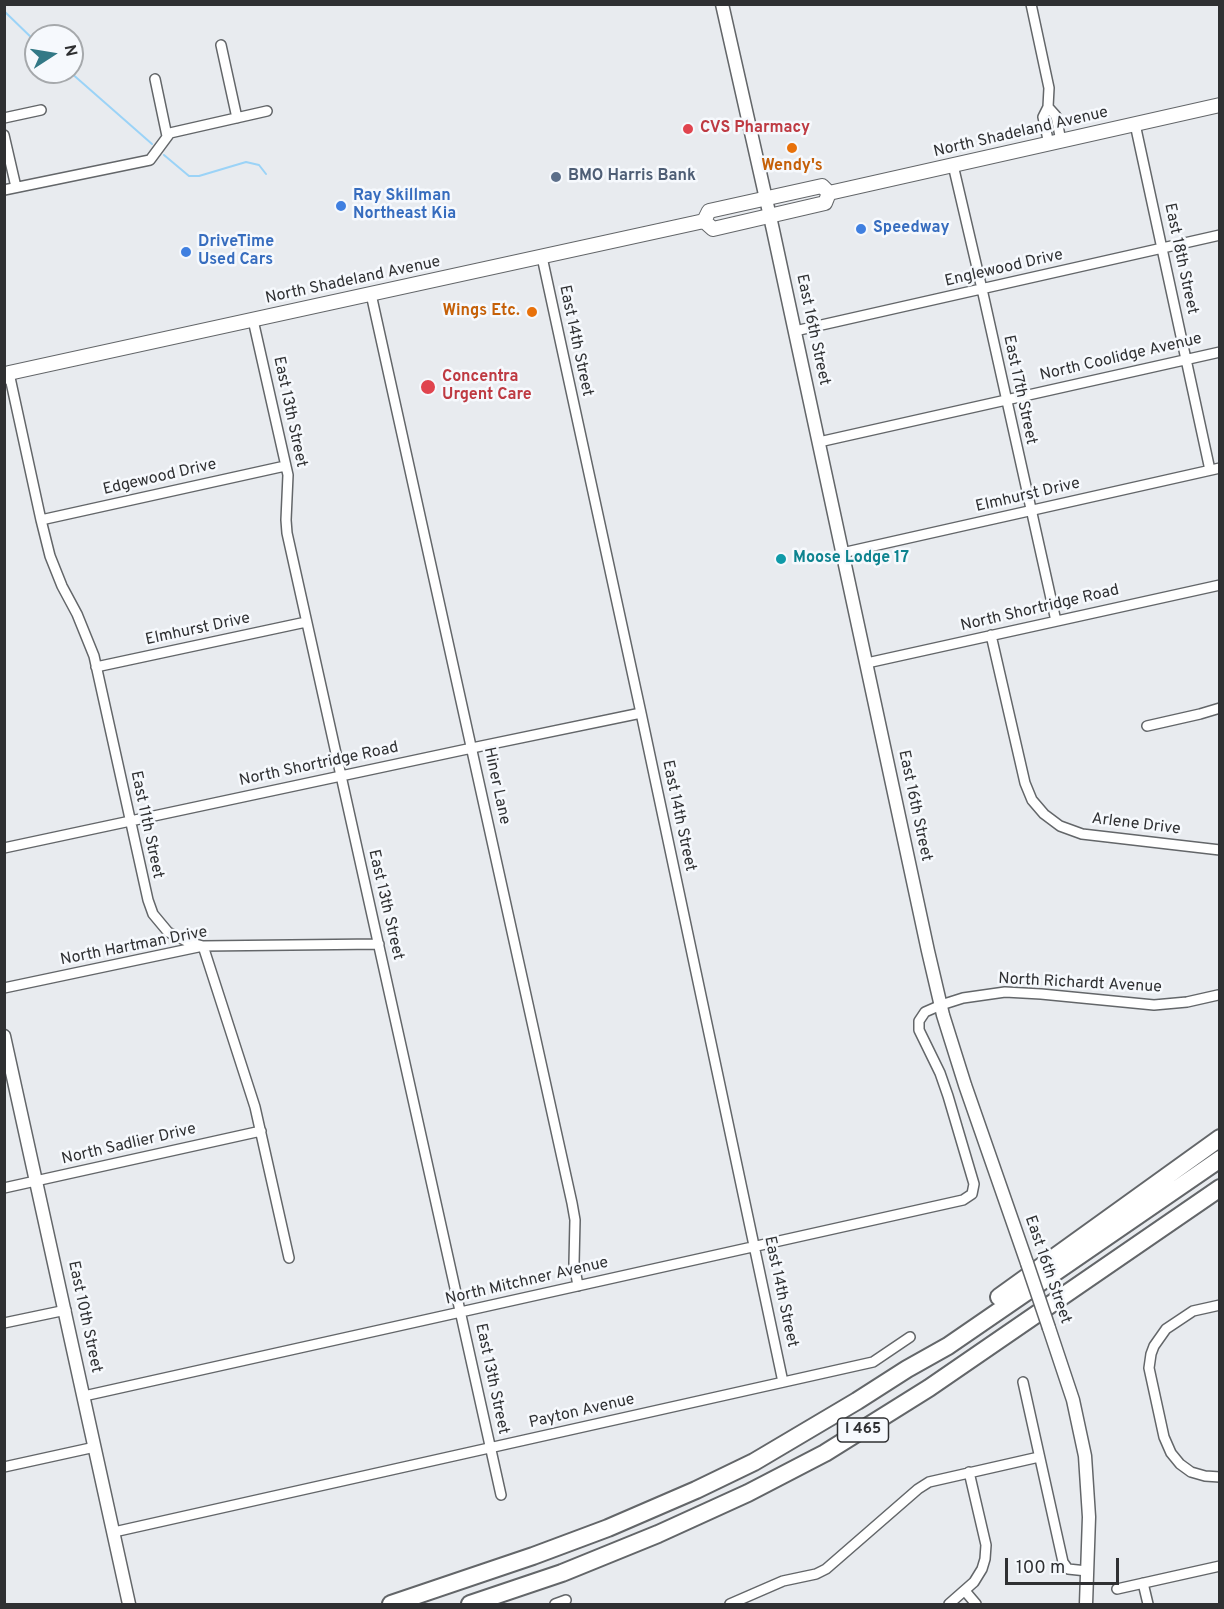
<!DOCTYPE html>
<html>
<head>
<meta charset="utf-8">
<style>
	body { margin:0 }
	#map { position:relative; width:1224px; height:1609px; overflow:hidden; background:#e8ebef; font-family:Overpass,sans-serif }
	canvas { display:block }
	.frame { position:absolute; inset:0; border:6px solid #2f3032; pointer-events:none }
	.north { position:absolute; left:24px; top:24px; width:60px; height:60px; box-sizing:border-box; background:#f6f9fd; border:2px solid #a6a9ac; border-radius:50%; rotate:78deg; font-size:16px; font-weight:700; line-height:24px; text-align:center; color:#2f3032 }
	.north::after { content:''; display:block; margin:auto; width:21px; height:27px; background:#337986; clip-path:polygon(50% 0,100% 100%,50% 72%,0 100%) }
	.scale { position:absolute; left:1005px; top:1558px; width:114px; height:27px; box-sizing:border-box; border:3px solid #2f3032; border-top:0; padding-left:8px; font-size:18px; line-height:21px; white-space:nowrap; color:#2f3032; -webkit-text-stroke:4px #f6f9fd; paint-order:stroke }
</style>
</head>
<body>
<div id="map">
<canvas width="1224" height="1609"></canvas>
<div class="frame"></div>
<div class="north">N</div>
<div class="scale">100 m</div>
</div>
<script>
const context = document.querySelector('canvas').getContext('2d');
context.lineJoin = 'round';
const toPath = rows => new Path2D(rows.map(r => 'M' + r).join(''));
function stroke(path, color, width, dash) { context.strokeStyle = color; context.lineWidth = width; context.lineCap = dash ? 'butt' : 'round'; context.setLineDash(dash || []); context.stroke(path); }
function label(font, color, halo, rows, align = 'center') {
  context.font = font + ' Overpass,sans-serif'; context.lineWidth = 5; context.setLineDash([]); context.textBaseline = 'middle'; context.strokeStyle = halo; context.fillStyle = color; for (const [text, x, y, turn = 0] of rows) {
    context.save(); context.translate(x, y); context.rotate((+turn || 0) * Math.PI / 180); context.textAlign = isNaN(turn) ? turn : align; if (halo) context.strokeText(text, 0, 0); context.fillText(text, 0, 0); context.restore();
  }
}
stroke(toPath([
	[4,11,36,42],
	[70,72,152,144],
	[164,155,189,176,199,176,246,162,259,165,266,174]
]), '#9bd3f7', 2);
const street = toPath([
	[1031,4,1049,88,1048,107,1043,117,1049,144],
	[221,45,237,118],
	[155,79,167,136],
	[1048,107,1056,116,1061,141],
	[4,118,41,110],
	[1135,124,1210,470],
	[4,135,16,187],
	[953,165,982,289,1056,621],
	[4,190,150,160,170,133,267,111],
	[542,257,641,713,783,1382],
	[371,294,572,1203,575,1220,574,1263,578,1286],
	[253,320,288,475,286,520,287,533,501,1495],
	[795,331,1220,235],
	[9,373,41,520,50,556,62,586,77,614,94,656,148,900,153,914,168,932,188,942,203,946,255,1107,289,1258],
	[819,442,1220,352],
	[41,520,285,466],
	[842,553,1220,468],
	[991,635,1025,783,1032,800,1044,814,1060,826,1082,834,1220,850],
	[867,663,1220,585],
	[96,667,306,622],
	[1147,726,1200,714,1220,708],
	[4,848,472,748,641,713],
	[4,988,203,946,379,944],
	[4,1188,261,1131],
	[1220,1305,1193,1311,1166,1329,1154,1346,1151,1354,1149,1368,1164,1437,1171,1453,1180,1464,1191,1472,1205,1476,1220,1477],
	[4,1323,66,1310],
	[1023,1382,1063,1562,1068,1569,1087,1571],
	[84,1396,963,1200,972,1194,974,1184,948,1096,940,1073,919,1030,919,1021,925,1012,941,1005,963,998,1005,992,1041,994,1154,1005,1187,1002,1218,995],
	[4,1467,95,1447],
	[114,1532,873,1362,910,1337],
	[1143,1583,1148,1604],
	[1117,1589,1220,1566],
	[965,1591,976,1604],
	[555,1604,566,1600],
	[730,1604,783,1581,816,1574,826,1569,918,1489,929,1482,1039,1457],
	[949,1604,974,1582,982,1569,985,1559,986,1545,969,1472]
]);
const secondary = toPath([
	[722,4,773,230,928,951,943,1015,965,1085,1027,1263],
	[4,1036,129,1604],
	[1049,1328,1073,1400,1085,1456,1089,1517,1086,1604]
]);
const primary = toPath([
	[829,193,1220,105],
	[704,221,709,211,822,186,829,193],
	[704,221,713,229,825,203,829,193],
	[4,377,9,373,704,221]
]);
const highway = toPath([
	[999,1297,1220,1138],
	[391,1604,533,1556,608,1528,696,1490,754,1462,857,1401,907,1369,948,1346,1220,1159],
	[470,1604,562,1573,658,1534,748,1493,825,1453,929,1388,1220,1188]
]);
stroke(street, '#636669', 12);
stroke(secondary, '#636669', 15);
stroke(primary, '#636669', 16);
stroke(highway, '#636669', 20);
stroke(street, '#fff', 9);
stroke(secondary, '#fff', 12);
stroke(primary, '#fff', 14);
stroke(highway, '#fff', 16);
const secondaryBridge = toPath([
	[1027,1263,1049,1328]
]);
stroke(secondaryBridge, '#636669', 15, []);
stroke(secondaryBridge, '#fff', 12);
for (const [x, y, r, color] of [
	[688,129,6,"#e0444e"],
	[792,148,6,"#e8710a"],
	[556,177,6,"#5c6f8a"],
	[341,206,6,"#3f7fe0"],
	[861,229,6,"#3f7fe0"],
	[186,252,6,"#3f7fe0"],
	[532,312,6,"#e8710a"],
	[428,387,8,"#e0444e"],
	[781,559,6,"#0f9aa8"]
]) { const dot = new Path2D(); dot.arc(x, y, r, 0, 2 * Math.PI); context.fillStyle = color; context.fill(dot); stroke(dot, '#f6f9fd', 2); }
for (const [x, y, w] of [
	[863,1430,51]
]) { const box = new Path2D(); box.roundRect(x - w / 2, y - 12, w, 24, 4.5); context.fillStyle = '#f6f9fd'; context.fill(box); stroke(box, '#2f3032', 1.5); }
label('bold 15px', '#2f3032', null, [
	["I 465",863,1430]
]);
label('bold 16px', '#be3a42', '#f6f9fd', [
	["CVS Pharmacy",700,129],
	["Concentra",442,378],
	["Urgent Care",442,396]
], 'left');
label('16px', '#2f3032', '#f6f9fd', [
	["North Shadeland Avenue",1021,133,-13],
	["East 18th Street",1180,259,78],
	["Englewood Drive",1004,269,-13],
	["North Shadeland Avenue",353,281,-12],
	["East 16th Street",812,330,78],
	["East 14th Street",575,341,78],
	["North Coolidge Avenue",1121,358,-13],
	["East 17th Street",1019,390,78],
	["East 13th Street",289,412,78],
	["Edgewood Drive",160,478,-13],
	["Elmhurst Drive",1028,496,-13],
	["North Shortridge Road",1040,609,-13],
	["Elmhurst Drive",198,630,-12],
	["North Shortridge Road",319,765,-12],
	["Hiner Lane",496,786,78],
	["East 16th Street",914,806,78],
	["East 14th Street",678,816,78],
	["East 11th Street",146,825,78],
	["Arlene Drive",1136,825,7],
	["East 13th Street",385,905,77],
	["North Hartman Drive",134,947,-11],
	["North Richardt Avenue",1080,984,3],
	["North Sadlier Drive",129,1145,-13],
	["East 16th Street",1047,1270,71],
	["North Mitchner Avenue",527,1282,-13],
	["East 14th Street",780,1292,78],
	["East 10th Street",84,1317,78],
	["East 13th Street",491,1379,78],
	["Payton Avenue",582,1412,-13]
]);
label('bold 16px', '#c56008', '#f6f9fd', [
	["Wendy's",792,167],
	["Wings Etc.",520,312,"right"]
]);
label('bold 16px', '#4e5e75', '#f6f9fd', [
	["BMO Harris Bank",568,177]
], 'left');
label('bold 16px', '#366cbe', '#f6f9fd', [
	["Ray Skillman",353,197],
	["Northeast Kia",353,215],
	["Speedway",873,229],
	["DriveTime",198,243],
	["Used Cars",198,261]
], 'left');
label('bold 16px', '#0d838f', '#f6f9fd', [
	["Moose Lodge 17",793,559]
], 'left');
</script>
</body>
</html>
